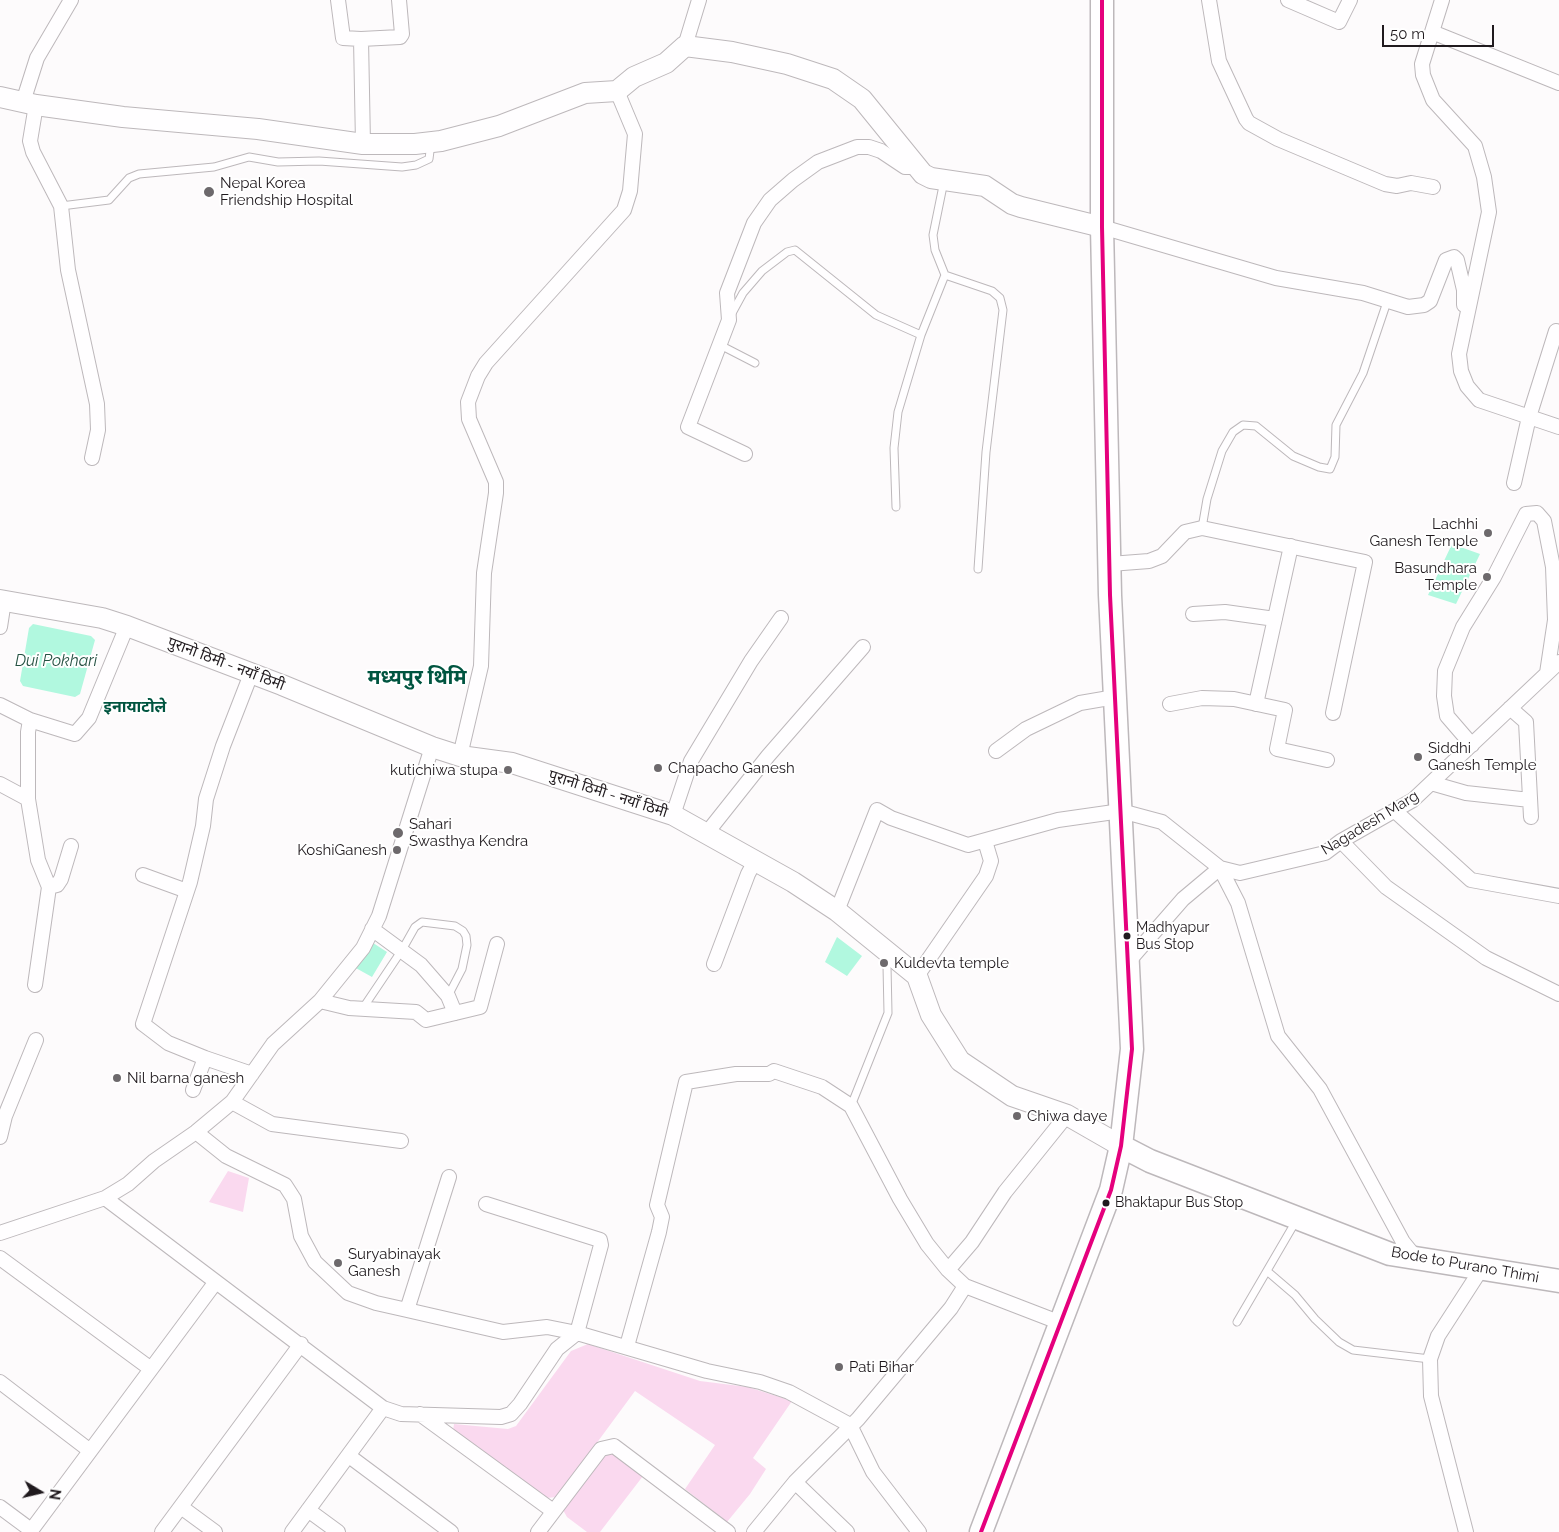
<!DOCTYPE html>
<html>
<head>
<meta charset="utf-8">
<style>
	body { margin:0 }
	#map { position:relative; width:1559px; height:1532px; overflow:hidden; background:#fdfbfc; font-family:Raleway,sans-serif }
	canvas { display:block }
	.north { position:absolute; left:15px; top:1467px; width:50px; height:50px; -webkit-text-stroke:4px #fff; paint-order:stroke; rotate:99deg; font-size:14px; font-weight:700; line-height:20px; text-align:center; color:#201a1e }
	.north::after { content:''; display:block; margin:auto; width:18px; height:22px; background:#201a1e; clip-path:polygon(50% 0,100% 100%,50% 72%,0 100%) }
	.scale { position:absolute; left:1382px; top:25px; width:112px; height:22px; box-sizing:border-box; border:2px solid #201a1e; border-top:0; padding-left:6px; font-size:15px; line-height:18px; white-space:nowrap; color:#201a1e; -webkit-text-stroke:4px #fff; paint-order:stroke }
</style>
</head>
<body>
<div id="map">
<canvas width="1559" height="1532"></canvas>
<div class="north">N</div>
<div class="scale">50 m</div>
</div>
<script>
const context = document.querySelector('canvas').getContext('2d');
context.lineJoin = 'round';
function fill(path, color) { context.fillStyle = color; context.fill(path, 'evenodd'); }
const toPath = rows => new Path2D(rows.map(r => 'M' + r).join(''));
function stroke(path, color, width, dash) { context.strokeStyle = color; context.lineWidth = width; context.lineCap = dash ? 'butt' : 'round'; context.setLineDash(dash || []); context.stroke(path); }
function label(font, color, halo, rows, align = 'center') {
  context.font = font + ' Raleway,"Noto Sans Devanagari",sans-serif'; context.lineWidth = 4; context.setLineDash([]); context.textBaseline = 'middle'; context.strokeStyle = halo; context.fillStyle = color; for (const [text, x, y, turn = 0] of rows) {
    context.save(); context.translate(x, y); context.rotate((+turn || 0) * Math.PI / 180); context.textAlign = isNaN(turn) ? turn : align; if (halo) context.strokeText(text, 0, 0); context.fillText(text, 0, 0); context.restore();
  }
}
fill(toPath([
	[228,1171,249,1178,243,1212,209,1202],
	[588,1344,700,1381,748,1387,792,1401,753,1458,766,1469,750,1494,727,1522,685,1489,715,1445,635,1391,557,1497,546,1498,453,1431,454,1424,508,1429,516,1426,571,1351],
	[614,1453,643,1476,600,1532,587,1532,567,1517,563,1510,605,1454]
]), '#fad9ef');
fill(toPath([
	[1452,544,1480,554,1456,604,1428,595],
	[33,624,91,636,95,640,80,694,75,697,23,686,20,681,29,628],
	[837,937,862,956,847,976,825,962],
	[370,941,387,952,372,977,354,967]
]), '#b1f8df');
const service = toPath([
	[61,206,109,200,129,178,139,174,214,167,249,157,278,162,319,161,402,167,416,165,429,159,431,143],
	[945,275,992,291,1000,298,1003,310,986,452,978,569],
	[731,315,743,293,762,271,787,252,795,250,876,315,921,335],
	[720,345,755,363],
	[896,507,894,448,898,412,921,335,945,275,935,250,933,235,944,181],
	[1202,528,1207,499,1222,451,1233,432,1243,425,1256,426,1293,456,1319,467,1330,469,1335,457,1336,425,1363,373,1388,299],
	[363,1008,402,950,415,927,422,922,455,926,463,931,466,936,467,945,462,969,448,996],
	[851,1106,888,1013,887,966,891,958],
	[1267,1271,1295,1295,1315,1319,1339,1342,1353,1350,1430,1359],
	[1237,1322,1296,1221]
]);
const minor = toPath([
	[338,0,343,38,361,39],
	[1209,0,1219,61,1246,119,1249,123,1278,139,1385,184,1397,186,1411,183,1433,187],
	[1288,0,1339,22,1350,0],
	[1442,0,1422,64,1423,75,1433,100,1475,146,1484,177,1489,212,1459,354,1461,371,1467,386,1479,400,1559,427],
	[1432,32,1559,83],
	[685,46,699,0],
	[23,102,37,58,71,0],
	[36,105,30,141,33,152,61,206,68,270,97,404,98,430,92,458],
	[363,144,361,39,400,37,402,34,399,0],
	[1102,227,1276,278,1363,293,1408,307,1424,305,1430,301,1446,260,1454,257,1457,260,1464,290,1464,305],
	[745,454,688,427,729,320,727,293,754,223,770,200,793,180,818,162,857,147,869,147,881,151,905,167,917,167],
	[1514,483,1529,417,1556,331],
	[1110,564,1149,561,1162,556,1185,532,1202,528,1365,562,1333,713],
	[1193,614,1225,612,1275,619],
	[0,627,4,601],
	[251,674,223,746,206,799,203,826,190,882,143,1024,168,1043,205,1058,252,1074],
	[1170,704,1202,698,1234,699,1285,710,1277,749,1327,760],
	[1256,704,1291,546],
	[0,705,30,720,75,734,89,718,127,626],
	[1510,708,1526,722,1531,817],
	[30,720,28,732,28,799,38,860,49,887,35,985],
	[1472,745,1447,716,1444,696,1445,671,1463,627,1494,577,1526,514,1537,513,1544,521,1553,567,1555,620,1547,673],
	[996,751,1026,729,1080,703,1115,697],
	[460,756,481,666,484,573,496,493,496,482,469,419,468,402,478,376,486,363,624,210,630,191,635,134,617,91],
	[1431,783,1466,793,1530,800],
	[0,784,28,799],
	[1395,811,1471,880,1559,896],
	[673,815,691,761,751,661,781,618],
	[706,834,768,756,863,647],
	[1341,841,1386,887,1486,958,1559,994],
	[143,875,187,891],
	[49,887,57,885,61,879,71,846],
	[837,911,877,810,891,818,968,845,1058,820,1121,811,1162,822,1220,868,1240,873,1325,853,1341,841,1413,800,1559,662],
	[372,929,421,965,448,996,455,1013],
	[1128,962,1183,899,1220,868,1238,903,1278,1036,1320,1089,1403,1242,1416,1258],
	[714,964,748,874,755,861],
	[917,976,986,876,991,861,985,841],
	[320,1001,349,1008,416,1012,426,1020,480,1007,497,944],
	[193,1090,205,1058],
	[232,1102,272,1124,401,1141],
	[196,1132,226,1156,285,1185,294,1199,301,1236,315,1262,348,1293,376,1303,407,1310],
	[0,1137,5,1116,36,1040],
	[449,1177,407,1310,503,1332,547,1327,577,1333,601,1245,600,1240,486,1204],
	[105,1198,383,1408,401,1414,501,1417,511,1414,520,1404,557,1349,577,1333,707,1371,760,1382,789,1392,850,1425,873,1472,919,1532],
	[0,1233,105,1198,128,1184,154,1161,196,1132,232,1102,273,1044,320,1001,363,948,379,916,432,747],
	[0,1258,151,1369],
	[948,1270,972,1242,1005,1192,1067,1115],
	[627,1346,659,1232,662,1217,657,1205,686,1082,736,1074,769,1074,774,1071,822,1087,851,1106,900,1199,927,1244,948,1270,965,1286,1061,1323],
	[0,1382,89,1450],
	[420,1414,553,1511],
	[349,1456,451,1532],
	[795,1482,847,1532],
	[0,1507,31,1530],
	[181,1507,215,1532],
	[308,1510,338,1532],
	[30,1532,215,1283],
	[162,1532,301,1344],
	[292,1532,383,1408],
	[538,1532,601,1449,614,1446,728,1532],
	[754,1532,795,1482,858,1419,951,1308,965,1286],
	[1466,1532,1431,1396,1430,1359,1438,1336,1482,1268]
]);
const secondary = toPath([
	[0,97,36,105,123,117,258,129,363,144,415,144,441,141,499,126,585,93,617,91,634,77,666,63,685,46,732,52,787,64,833,79,862,99,923,174,931,178,985,186,1012,204,1021,207,1102,227],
	[0,600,102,618,127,626,282,685,432,747,460,756,512,763,673,815,793,882,837,911,917,976,931,1015,960,1061,1012,1096,1067,1115,1121,1146]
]);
const primary = toPath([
	[1121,1146,1150,1161,1390,1254,1559,1281],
	[981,1532,1111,1190,1121,1146,1132,1049,1110,595,1102,227,1102,0]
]);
stroke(service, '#bdb8bb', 9);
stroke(minor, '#bdb8bb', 16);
stroke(secondary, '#bdb8bb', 22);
stroke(primary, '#bdb8bb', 25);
stroke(service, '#fffeff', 7);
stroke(minor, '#fffeff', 14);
stroke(secondary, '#fffeff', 20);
stroke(primary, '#fffeff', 22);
stroke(toPath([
	[981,1532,1111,1190,1121,1146,1132,1049,1110,595,1102,227,1102,0]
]), '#e5007d', 4);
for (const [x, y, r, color] of [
	[209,192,6,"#6d696c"],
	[1488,533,5,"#6d696c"],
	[1487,577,5,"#6d696c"],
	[1418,757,5,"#6d696c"],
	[658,768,5,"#6d696c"],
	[508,770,5,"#6d696c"],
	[398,833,6,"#6d696c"],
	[397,850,5,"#6d696c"],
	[1127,936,4.5,"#201a1e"],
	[884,963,5,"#6d696c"],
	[117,1078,5,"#6d696c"],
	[1017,1116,5,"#6d696c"],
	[1106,1203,4.5,"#201a1e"],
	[338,1263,5,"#6d696c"],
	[839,1367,5,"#6d696c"]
]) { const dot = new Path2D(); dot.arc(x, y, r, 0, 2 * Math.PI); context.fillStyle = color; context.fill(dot); stroke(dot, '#fff', 2); }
label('14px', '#201a1e', '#fff', [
	["Madhyapur",1136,928],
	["Bus Stop",1136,945],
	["Bhaktapur Bus Stop",1115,1203]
], 'left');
label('15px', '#201a1e', '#fff', [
	["Nepal Korea",220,183],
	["Friendship Hospital",220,200],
	["Lachhi",1478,524,"right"],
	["Ganesh Temple",1478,541,"right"],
	["Basundhara",1477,568,"right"],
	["Temple",1477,585,"right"],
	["Siddhi",1428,748],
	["Ganesh Temple",1428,765],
	["Chapacho Ganesh",668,768],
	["kutichiwa stupa",498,770,"right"],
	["Sahari",409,824],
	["Swasthya Kendra",409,841],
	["KoshiGanesh",387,850,"right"],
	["Kuldevta temple",894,963],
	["Nil barna ganesh",127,1078],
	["Chiwa daye",1027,1116],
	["Suryabinayak",348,1254],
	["Ganesh",348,1271],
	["Pati Bihar",849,1367]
], 'left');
label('15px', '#201a1e', '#fff', [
	["पुरानो ठिमी - नयाँ ठिमी",226,664,21],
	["पुरानो ठिमी - नयाँ ठिमी",608,794,18],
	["Nagadesh Marg",1370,823,-31],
	["Bode to Purano Thimi",1465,1265,10]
]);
label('italic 16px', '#265243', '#fff', [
	["Dui Pokhari",56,661]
]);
label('bold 16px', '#005540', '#fff', [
	["इनायाटोले",135,707]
]);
label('bold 20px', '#005540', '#fff', [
	["मध्यपुर थिमि",417,678]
]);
</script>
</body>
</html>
